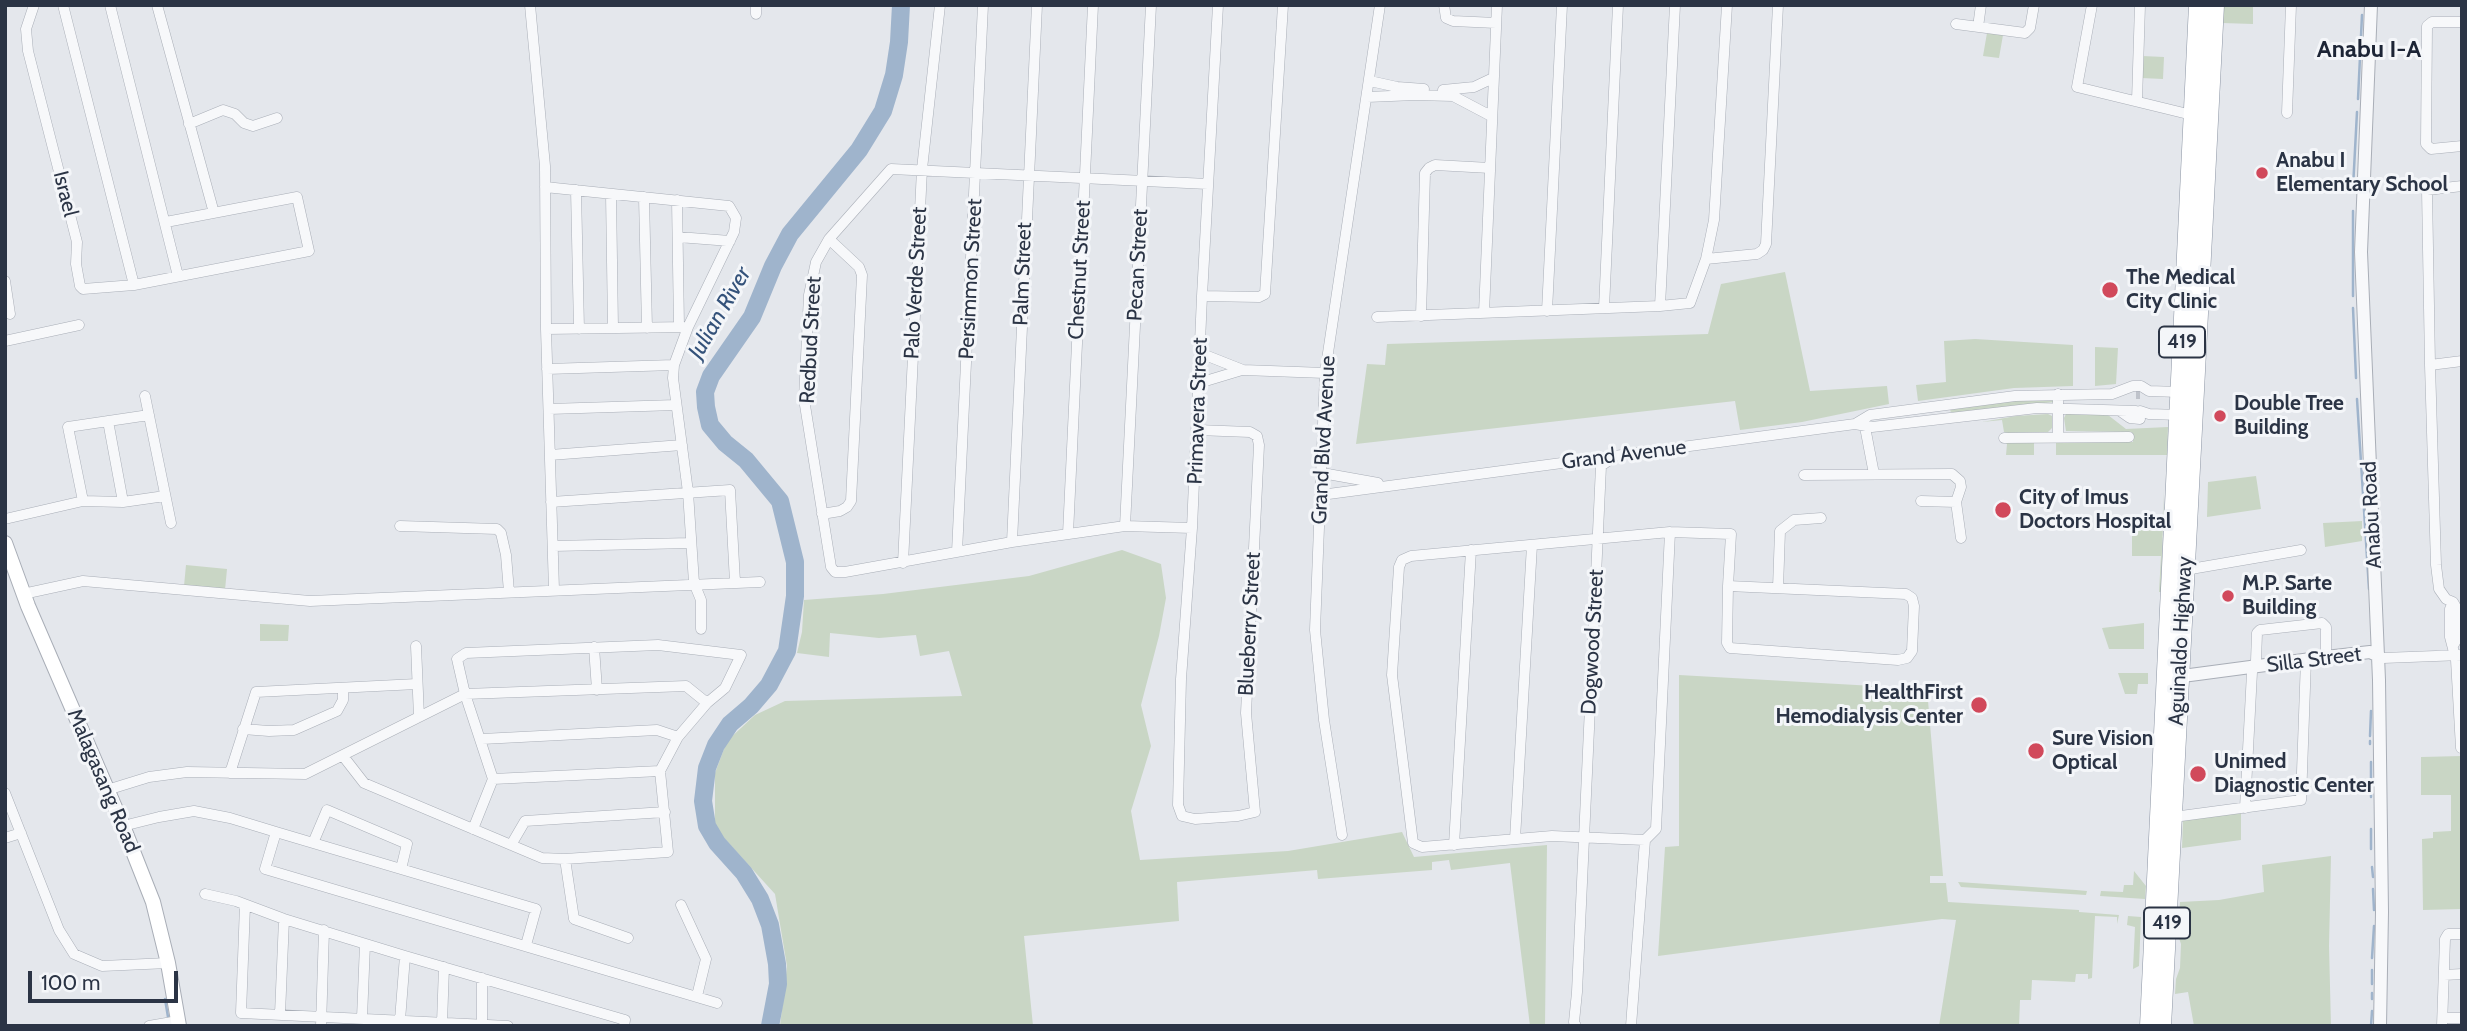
<!DOCTYPE html>
<html>
<head>
<meta charset="utf-8">
<style>
	body { margin:0 }
	#map { position:relative; width:2467px; height:1031px; overflow:hidden; background:#e4e7ec; font-family:Cabin,sans-serif }
	canvas { display:block }
	.frame { position:absolute; inset:0; border:7px solid #2b3445; pointer-events:none }
	.scale { position:absolute; left:28px; top:971px; width:150px; height:32px; box-sizing:border-box; border:4px solid #2b3445; border-top:0; padding-left:9px; font-size:21px; line-height:24px; white-space:nowrap; color:#2b3445; -webkit-text-stroke:5px #f4f6f9; paint-order:stroke }
</style>
</head>
<body>
<div id="map">
<canvas width="2467" height="1031"></canvas>
<div class="frame"></div>
<div class="scale">100 m</div>
</div>
<script>
const context = document.querySelector('canvas').getContext('2d');
context.lineJoin = 'round';
function fill(path, color) { context.fillStyle = color; context.fill(path, 'evenodd'); }
const toPath = rows => new Path2D(rows.map(r => 'M' + r).join(''));
function stroke(path, color, width, dash) { context.strokeStyle = color; context.lineWidth = width; context.lineCap = dash ? 'butt' : 'round'; context.setLineDash(dash || []); context.stroke(path); }
function label(font, color, halo, rows, align = 'center') {
  context.font = font + ' Cabin,sans-serif'; context.lineWidth = 6; context.setLineDash([]); context.textBaseline = 'middle'; context.strokeStyle = halo; context.fillStyle = color; for (const [text, x, y, turn = 0] of rows) {
    context.save(); context.translate(x, y); context.rotate((+turn || 0) * Math.PI / 180); context.textAlign = isNaN(turn) ? turn : align; if (halo) context.strokeText(text, 0, 0); context.fillText(text, 0, 0); context.restore();
  }
}
fill(toPath([
	[2223,5,2253,5,2253,24,2222,23],
	[1987,33,2003,35,1999,58,1983,56],
	[2142,56,2164,57,2163,79,2141,78],
	[1785,272,1810,391,1887,386,1889,404,1802,422,1740,430,1735,401,1356,444,1367,364,1385,365,1387,344,1708,334,1721,284],
	[1975,339,2073,345,2073,386,2014,388,1918,401,1916,385,1946,382,1944,341],
	[2095,347,2118,348,2116,384,2095,386],
	[2026,399,2053,399,2054,402,1953,413,1950,411,1952,408],
	[2048,414,2052,416,2052,428,2048,432,2008,433,2004,432,2002,420,1982,422,2016,416],
	[2066,414,2108,415,2126,429,2168,427,2167,455,2056,455,2056,442,2133,442,2132,432,2066,431,2064,418],
	[2034,441,2034,455,2006,455,2007,444,2004,442],
	[2256,476,2261,509,2207,517,2208,482],
	[2164,489,2161,592,2159,592,2161,556,2132,556,2132,529,2162,531],
	[2362,521,2362,541,2325,547,2323,523],
	[1122,550,1161,564,1166,598,1159,636,1141,705,1151,746,1131,811,1140,860,1288,851,1402,832,1414,857,1547,845,1545,1026,1530,1026,1510,863,1451,870,1449,860,1432,862,1432,870,1318,879,1317,870,1177,882,1179,921,1024,936,1033,1026,780,1026,787,966,775,894,715,828,715,773,727,741,755,715,785,701,962,696,949,651,920,656,916,635,879,638,830,633,829,657,797,653,802,632,804,600,883,594,1029,576],
	[186,565,227,569,225,590,184,586],
	[2144,623,2144,649,2109,649,2102,628],
	[260,624,289,625,288,641,260,641],
	[2118,673,2148,673,2148,684,2138,684,2137,694,2125,694],
	[1679,675,1927,689,1943,876,1930,876,1930,883,1946,883,1948,902,2079,910,2079,912,2119,915,2117,924,2117,917,2095,916,2092,978,2088,979,2088,974,2076,974,2075,982,2032,980,2031,1000,2020,1000,2019,1026,1939,1026,1956,920,1942,919,1658,956,1665,847,1679,846],
	[2462,756,2462,909,2423,910,2422,839,2433,838,2433,832,2451,831,2451,795,2421,795,2421,757],
	[2241,812,2241,840,2182,848,2183,820],
	[2331,856,2329,946,2331,1026,2194,1026,2188,992,2175,994,2176,979,2180,968,2181,944,2178,935,2180,902,2219,900,2264,892,2262,865],
	[2134,871,2146,886,2145,899,2100,896,2101,891,2123,892,2124,885,2133,885],
	[1958,882,2076,890,2087,891,2086,895,1961,887],
	[2128,916,2141,917,2139,966,2133,969,2135,927,2127,925]
]), '#c9d6c5');
stroke(toPath([
	[2358,99,2362,15],
	[2353,188,2357,112],
	[2353,211,2353,296],
	[2353,308,2356,378],
	[2357,399,2369,589],
	[2370,736,2371,711],
	[2370,741,2370,744],
	[2371,762,2371,797],
	[2371,829,2371,849],
	[2372,867,2373,877],
	[2373,889,2374,910],
	[2372,958,2374,926],
	[2372,970,2372,984],
	[165,999,168,1017],
	[2372,999,2372,993],
	[2371,1026,2372,1011]
]), '#9fb4cc', 2.5);
stroke(toPath([
	[770,1026,778,984,777,964,770,925,760,899,744,873,717,843,707,826,703,801,707,768,716,745,730,724,751,706,769,685,787,651,795,596,795,562,780,501,746,460,725,443,710,425,706,407,705,392,711,376,752,317,773,266,790,234,859,150,883,111,894,75,899,42,901,5]
]), '#9fb4cc', 18);
stroke(toPath([
	[2136,394,2140,394]
]), '#bfc3cb', 10, [10, 5]);
const minor = toPath([
	[34,5,26,29,28,51,77,242,76,264,80,286,83,289,134,285,309,251,297,197,166,222],
	[63,5,134,285],
	[110,5,178,276],
	[157,5,214,213],
	[530,5,545,166,546,329,554,590],
	[1444,5,1446,18,1453,21,1496,23],
	[2092,5,2077,87,2192,115],
	[756,14,756,5],
	[2462,22,2432,22,2427,26,2426,144,2431,149,2462,146],
	[1956,24,2025,33,2030,28,2034,5],
	[1978,27,1981,5],
	[1370,81,1397,87,1424,89],
	[1443,90,1474,87,1493,78],
	[1367,97,1415,95,1453,96,1491,116],
	[2137,101,2140,5],
	[2287,113,2291,5],
	[189,124,223,110,235,114,244,123,253,126,277,118],
	[545,187,729,206,736,218,734,232,688,327,674,365,673,378,688,492,694,583,701,600,701,629],
	[576,190,579,329],
	[611,194,613,328],
	[644,197,647,328],
	[677,200,679,327],
	[678,237,730,241],
	[1706,259,1757,254,1763,250,1766,244,1778,5],
	[5,281,10,314],
	[1202,296,1259,297,1265,294,1283,5],
	[1660,306,1675,5],
	[1604,308,1618,5],
	[1547,311,1562,5],
	[1484,313,1497,5],
	[1421,316,1425,173,1429,168,1435,165,1490,168],
	[1377,317,1660,306,1690,303,1706,259,1714,220,1727,5],
	[546,329,688,327],
	[5,341,79,325],
	[1200,353,1243,370,1325,373],
	[2430,365,2462,361],
	[547,369,674,365],
	[1199,383,1242,370],
	[2141,386,2149,391,2179,392],
	[2058,394,2058,437],
	[145,396,171,523],
	[549,409,676,405],
	[2120,411,2130,418,2140,419],
	[2140,411,2149,414,2180,415],
	[108,421,123,502],
	[1855,424,1870,415,2015,396,2112,394,2133,386,2140,386],
	[1865,427,1874,474],
	[1197,430,1250,432,1257,436,1259,445,1246,713,1255,812,1238,816,1195,819,1182,816,1178,805,1181,679,1192,528,1202,296,1218,5],
	[2004,438,2129,437],
	[550,455,682,445],
	[1322,473,1378,483],
	[1804,475,1952,474,1960,481,1961,487,1956,502,1961,538],
	[1321,495,1855,424,1872,427,2037,408,2136,411],
	[83,501,68,427,149,415],
	[1921,501,1956,502],
	[551,502,730,490,735,582],
	[822,514,840,511,847,507,851,501,862,275,859,267,829,239],
	[5,519,83,501,123,502,165,496],
	[400,526,497,529,501,533,506,555,509,592],
	[1125,526,1151,5],
	[1192,528,1125,526,1012,542,845,572,835,572,831,567,804,399,809,295,816,262,829,239,891,169,1208,184],
	[1068,534,1093,5],
	[1012,542,1037,5],
	[553,546,691,543],
	[957,552,983,5],
	[903,563,922,169,940,5],
	[2185,570,2301,550],
	[1778,588,1780,531,1794,520,1821,518],
	[23,594,83,581,310,601,760,582],
	[2453,602,2446,599,2439,589,2436,565,2430,365,2427,190,2462,186],
	[2453,602,2450,609,2450,637,2456,660,2461,748],
	[2453,602,2457,609,2458,637,2454,644],
	[416,646,419,717],
	[594,647,597,690],
	[2379,656,2383,658,2462,655],
	[243,729,269,731,294,730,337,711,343,700,343,688],
	[482,739,657,730,678,737],
	[343,756,364,783,542,858,565,859,668,852,660,771,678,737,707,703,725,688,741,655,658,645,466,653,457,659,465,694,493,779,660,771],
	[230,773,256,692,417,684],
	[107,790,149,777,187,772,305,774,465,694,686,686,707,703],
	[5,793,59,930,74,954,102,966,168,963],
	[2245,808,2252,672,2256,661,2257,633,2260,630,2322,623,2326,627,2326,657],
	[2172,820,2181,816,2301,800,2306,659],
	[123,826,159,817,194,811,230,818,276,832,536,909,526,945],
	[473,829,493,779],
	[276,832,265,869,717,1003],
	[1342,835,1324,720,1315,630,1325,373,1380,5],
	[5,838,21,833],
	[1515,839,1532,545],
	[1645,840,1552,836,1422,847,1413,843,1392,675,1399,567,1402,560,1411,556,1670,532,1731,534,1728,586,1727,643,1730,648,1898,660,1907,658,1912,651,1914,606,1912,598,1906,594,1728,586],
	[1645,840,1656,829,1670,532],
	[313,843,327,810,407,844,401,869],
	[511,845,525,821,665,812],
	[1454,845,1471,550],
	[565,859,574,919,628,938],
	[205,894,236,901,284,919,405,956,625,1020,624,1026],
	[245,905,241,1013,508,1026],
	[681,905,706,959,697,996],
	[2444,975,2462,974],
	[482,978,482,1024],
	[280,1014,284,919],
	[362,1018,365,944],
	[2443,1018,2462,1018],
	[400,1020,405,956],
	[442,1023,444,967],
	[149,1026,178,1021],
	[321,1026,324,930],
	[1576,1026,1574,1022,1577,992,1601,466,1614,457],
	[1631,1026,1645,840],
	[2442,1026,2445,939,2448,934,2462,934]
]);
const tertiary = toPath([
	[2371,5,2361,252,2379,680,2382,912,2380,1026],
	[2175,677,2326,657,2370,652,2379,656]
]);
const secondary = toPath([
	[5,543,28,606,123,826,153,902,168,963,179,1026]
]);
const trunk = toPath([
	[2149,1026,2198,5],
	[2162,1026,2215,5]
]);
stroke(minor, '#a9aeb7', 11);
stroke(tertiary, '#a9aeb7', 14);
stroke(secondary, '#a9aeb7', 16);
stroke(trunk, '#8b94a3', 19);
stroke(minor, '#f7f8fa', 10);
stroke(tertiary, '#f7f8fa', 12);
stroke(secondary, '#fff', 14);
stroke(trunk, '#fff', 18);
for (const [x, y, r, color] of [
	[2262,173,7,"#d1495b"],
	[2110,290,9,"#d1495b"],
	[2220,416,7,"#d1495b"],
	[2003,510,9,"#d1495b"],
	[2228,596,7,"#d1495b"],
	[1979,705,9,"#d1495b"],
	[2036,751,9,"#d1495b"],
	[2198,774,9,"#d1495b"]
]) { const dot = new Path2D(); dot.arc(x, y, r, 0, 2 * Math.PI); context.fillStyle = color; context.fill(dot); stroke(dot, '#f4f6f9', 2.5); }
for (const [x, y, w] of [
	[2182,342,46],
	[2167,923,46]
]) { const box = new Path2D(); box.roundRect(x - w / 2, y - 15.5, w, 31, 5); context.fillStyle = '#f4f6f9'; context.fill(box); stroke(box, '#2b3445', 2); }
label('bold 19px', '#2b3445', null, [
	["419",2182,342],
	["419",2167,923]
]);
label('bold 21px', '#2b3445', '#f4f6f9', [
	["Anabu I",2276,161],
	["Elementary School",2276,185],
	["The Medical",2126,278],
	["City Clinic",2126,302],
	["Double Tree",2234,404],
	["Building",2234,428],
	["City of Imus",2019,498],
	["Doctors Hospital",2019,522],
	["M.P. Sarte",2242,584],
	["Building",2242,608],
	["HealthFirst",1963,693,"right"],
	["Hemodialysis Center",1963,717,"right"],
	["Sure Vision",2052,739],
	["Optical",2052,763],
	["Unimed",2214,762],
	["Diagnostic Center",2214,786]
], 'left');
label('21px', '#2b3445', '#f4f6f9', [
	["Israel",65,194,76],
	["Pecan Street",1138,265,-87],
	["Chestnut Street",1080,270,-87],
	["Palm Street",1023,274,-88],
	["Persimmon Street",971,279,-87],
	["Palo Verde Street",916,283,-87],
	["Redbud Street",811,340,-87],
	["Primavera Street",1198,411,-88],
	["Grand Blvd Avenue",1324,440,-87],
	["Grand Avenue",1624,455,-7],
	["Anabu Road",2372,515,-93],
	["Blueberry Street",1250,624,-87],
	["Aguinaldo Highway",2181,641,-87],
	["Dogwood Street",1593,642,-87],
	["Silla Street",2314,660,-7],
	["Malagasang Road",103,781,67]
]);
label('italic 23px', '#34527a', '#f4f6f9', [
	["Julian River",720,313,-60]
]);
label('bold 24px', '#1d2536', '#f4f6f9', [
	["Anabu I-A",2369,50]
]);
</script>
</body>
</html>
